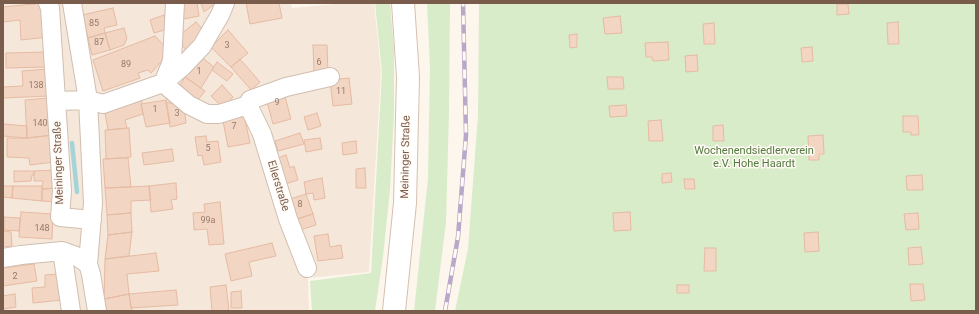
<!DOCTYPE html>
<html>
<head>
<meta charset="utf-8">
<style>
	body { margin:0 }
	#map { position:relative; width:979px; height:314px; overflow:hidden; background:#fdf6ec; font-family:Roboto,sans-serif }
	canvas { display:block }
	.frame { position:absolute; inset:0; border:4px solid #7a5c4d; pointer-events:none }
</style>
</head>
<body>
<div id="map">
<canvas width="979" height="314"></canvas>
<div class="frame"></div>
</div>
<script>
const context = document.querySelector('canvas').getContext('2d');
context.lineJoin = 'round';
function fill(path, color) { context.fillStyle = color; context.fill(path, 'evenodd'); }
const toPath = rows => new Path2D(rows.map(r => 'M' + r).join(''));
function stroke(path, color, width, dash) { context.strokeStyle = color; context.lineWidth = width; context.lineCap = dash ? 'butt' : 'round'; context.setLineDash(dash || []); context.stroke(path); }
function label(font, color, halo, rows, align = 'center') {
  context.font = font + ' Roboto,sans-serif'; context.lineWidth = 3; context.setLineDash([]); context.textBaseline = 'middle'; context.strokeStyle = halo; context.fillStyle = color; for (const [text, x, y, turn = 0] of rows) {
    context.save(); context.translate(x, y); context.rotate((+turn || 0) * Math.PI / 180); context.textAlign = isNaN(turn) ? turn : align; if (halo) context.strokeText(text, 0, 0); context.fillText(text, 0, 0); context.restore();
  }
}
fill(toPath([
	[3,3,291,3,292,8,345,3,374,3,381,72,369,272,308,278,309,311,3,311]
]), '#f5e8da');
fill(toPath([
	[375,3,390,3,394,49,394,114,390,190,383,257,375,311,312,311,310,281,371,273,382,72],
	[427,3,450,3,450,5,449,112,446,222,435,311,414,311,428,178,430,66],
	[479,3,976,3,976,311,455,311,468,249,478,115]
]), '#d8ecc9');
stroke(toPath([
	[72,143,77,192]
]), '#a5d3da', 4.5);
const building = toPath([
	[43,3,48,37,21,40,20,20,3,22,3,7,43,3],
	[178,3,197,3,199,16,179,20,178,3],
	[201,3,216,3,204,12,201,3],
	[246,3,279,3,282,18,250,24,246,3],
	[837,4,848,4,849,14,837,15,837,4],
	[113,8,117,25,104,28,105,33,88,38,82,15,113,8],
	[164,15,168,29,154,33,150,20,164,15],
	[620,16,622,33,605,34,603,18,620,16],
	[196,22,206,33,186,50,176,38,196,22],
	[898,22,899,44,888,44,887,23,898,22],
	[714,23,715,44,704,44,703,24,714,23],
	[124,28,127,38,124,45,110,50,105,33,124,28],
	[228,30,248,53,231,67,211,47,228,30],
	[105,33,110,50,92,55,88,38,105,33],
	[577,34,577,47,570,48,569,35,577,34],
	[155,36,170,52,151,73,148,70,138,73,140,78,103,91,93,60,155,36],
	[668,42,669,60,653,61,652,57,646,57,645,43,668,42],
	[313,45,327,45,328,73,314,73,313,45],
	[812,47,813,61,802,62,801,48,812,47],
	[47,52,47,67,6,68,6,53,47,52],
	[199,55,214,67,201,88,185,77,199,55],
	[697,55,698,71,686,72,685,56,697,55],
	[240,59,260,82,251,90,231,67,240,59],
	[217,62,233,74,227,81,212,70,217,62],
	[48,69,48,96,3,98,3,87,23,86,22,71,48,69],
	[185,77,205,91,194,105,176,92,185,77],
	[607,77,623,77,624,89,608,89,607,77],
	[349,78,352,104,333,106,330,80,349,78],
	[222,85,233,97,223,108,211,96,222,85],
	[284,93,291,119,273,124,266,98,284,93],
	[140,95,142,104,141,104,143,114,125,120,127,128,108,130,104,107,140,95],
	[49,98,53,135,27,138,25,100,49,98],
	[166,100,170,123,146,127,141,104,166,100],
	[166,102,184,106,186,123,170,127,166,102],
	[626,105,627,116,610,117,609,106,626,105],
	[317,113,321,126,308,130,304,117,317,113],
	[244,116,250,143,228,147,223,121,244,116],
	[903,116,918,116,919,135,911,135,911,132,903,132,903,116],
	[661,120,663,141,649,141,648,121,661,120],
	[3,124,27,126,27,138,3,136,3,124],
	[723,125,724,141,713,141,713,126,723,125],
	[129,128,131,157,106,159,105,130,129,128],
	[300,133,304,144,278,151,275,141,300,133],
	[53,135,54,162,30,165,29,158,7,157,7,138,27,138,53,135],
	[823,135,824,154,819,154,819,160,809,160,808,136,823,135],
	[206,136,207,142,218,141,221,162,204,165,202,155,198,156,195,137,206,136],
	[320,138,322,149,306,152,304,140,320,138],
	[356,141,357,153,343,155,342,143,356,141],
	[172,149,174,161,144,165,142,153,172,149],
	[286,155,290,168,294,166,298,180,282,185,273,160,286,155],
	[128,158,131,187,105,188,103,159,128,158],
	[365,168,366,188,356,188,356,169,365,168],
	[56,170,57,188,42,189,43,181,34,181,34,171,56,170],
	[14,171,34,171,34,175,32,175,31,181,14,182,14,171],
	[671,173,672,182,662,183,662,174,671,173],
	[922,175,923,190,907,190,906,176,922,175],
	[322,178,325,198,314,200,313,193,306,194,304,182,322,178],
	[684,179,694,179,695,189,685,189,684,179],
	[176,183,177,199,171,200,173,209,151,212,149,186,176,183],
	[3,186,13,186,12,198,3,197,3,186],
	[13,186,42,186,42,201,12,198,13,186],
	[149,186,151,200,131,201,131,213,107,215,105,188,149,186],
	[57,188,56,202,42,201,42,189,57,188],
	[306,194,313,214,297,219,290,199,306,194],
	[220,202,224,244,209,245,207,229,194,230,193,213,205,212,204,204,220,202],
	[21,212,53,214,52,239,19,237,21,212],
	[630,212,631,230,614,231,613,213,630,212],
	[131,213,132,232,108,235,107,215,131,213],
	[918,213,919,229,906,230,904,214,918,213],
	[313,214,316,225,300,230,297,219,313,214],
	[4,217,20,218,19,231,4,230,4,217],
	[3,231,11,232,12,246,3,247,3,231],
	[132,232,129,256,105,259,108,235,132,232],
	[818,232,819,251,805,252,804,233,818,232],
	[328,234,330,247,341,245,343,258,318,261,314,236,328,234],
	[272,243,276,256,249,262,252,276,231,281,225,254,272,243],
	[921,247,923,264,909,265,908,248,921,247],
	[705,248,716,248,716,271,704,271,705,248],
	[156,253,159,271,127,274,129,294,104,299,105,259,156,253],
	[34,264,37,281,3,286,3,268,34,264],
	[60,274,62,300,33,303,32,288,45,287,45,275,60,274],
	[910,284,923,284,925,300,911,301,910,284],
	[226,285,229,311,212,311,210,287,226,285],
	[677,285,689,285,689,293,677,293,677,285],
	[176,290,178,305,131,308,129,294,176,290],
	[241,291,242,308,231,308,231,292,241,291],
	[15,294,16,307,3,309,3,296,15,294],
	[129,294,132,311,107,311,104,299,129,294]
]);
fill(building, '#f3d5c3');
stroke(building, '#e6bba3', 1);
const minor = toPath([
	[48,3,50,8,62,191,60,217,92,220],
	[72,3,88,100,93,203,88,264,91,274,97,311],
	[164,81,172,61,175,3],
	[163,83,182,67,202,46,220,15,225,3],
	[56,101,88,100,103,104,163,83,189,105,207,114,219,114,248,105,250,100,286,87,330,77],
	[248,105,262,134,288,219,307,268],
	[62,251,71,311],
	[3,258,21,255,62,251,76,256,88,264]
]);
const secondary = toPath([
	[394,311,405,203,408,77,403,3]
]);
stroke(minor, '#d1beb0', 20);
stroke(secondary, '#d6c0b0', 24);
stroke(minor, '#fff', 18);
stroke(secondary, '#fff', 22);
const rail = toPath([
	[445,311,458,237,466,135,463,3]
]);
stroke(rail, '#b9a8c9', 4.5);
stroke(rail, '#fffaf3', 3, [9]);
label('9px', '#987a6a', null, [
	["85",94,24],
	["87",99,43],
	["3",227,46],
	["6",319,63],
	["89",126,65],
	["1",199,72],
	["138",36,86],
	["11",341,92],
	["9",277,103],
	["1",155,110],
	["3",177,114],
	["140",40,124],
	["7",234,127],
	["5",208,149],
	["8",300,205],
	["99a",208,221],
	["148",42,229],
	["2",15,277]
]);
label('11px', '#537a41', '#fffaf3', [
	["Wochenendsiedlerverein",754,151],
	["e.V. Hohe Haardt",754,164]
]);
label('11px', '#7a5c4d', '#fffaf3', [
	["Meininger Straße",406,157,-89],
	["Meininger Straße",59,163,-92],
	["Ellerstraße",278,186,73]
]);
</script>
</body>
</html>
